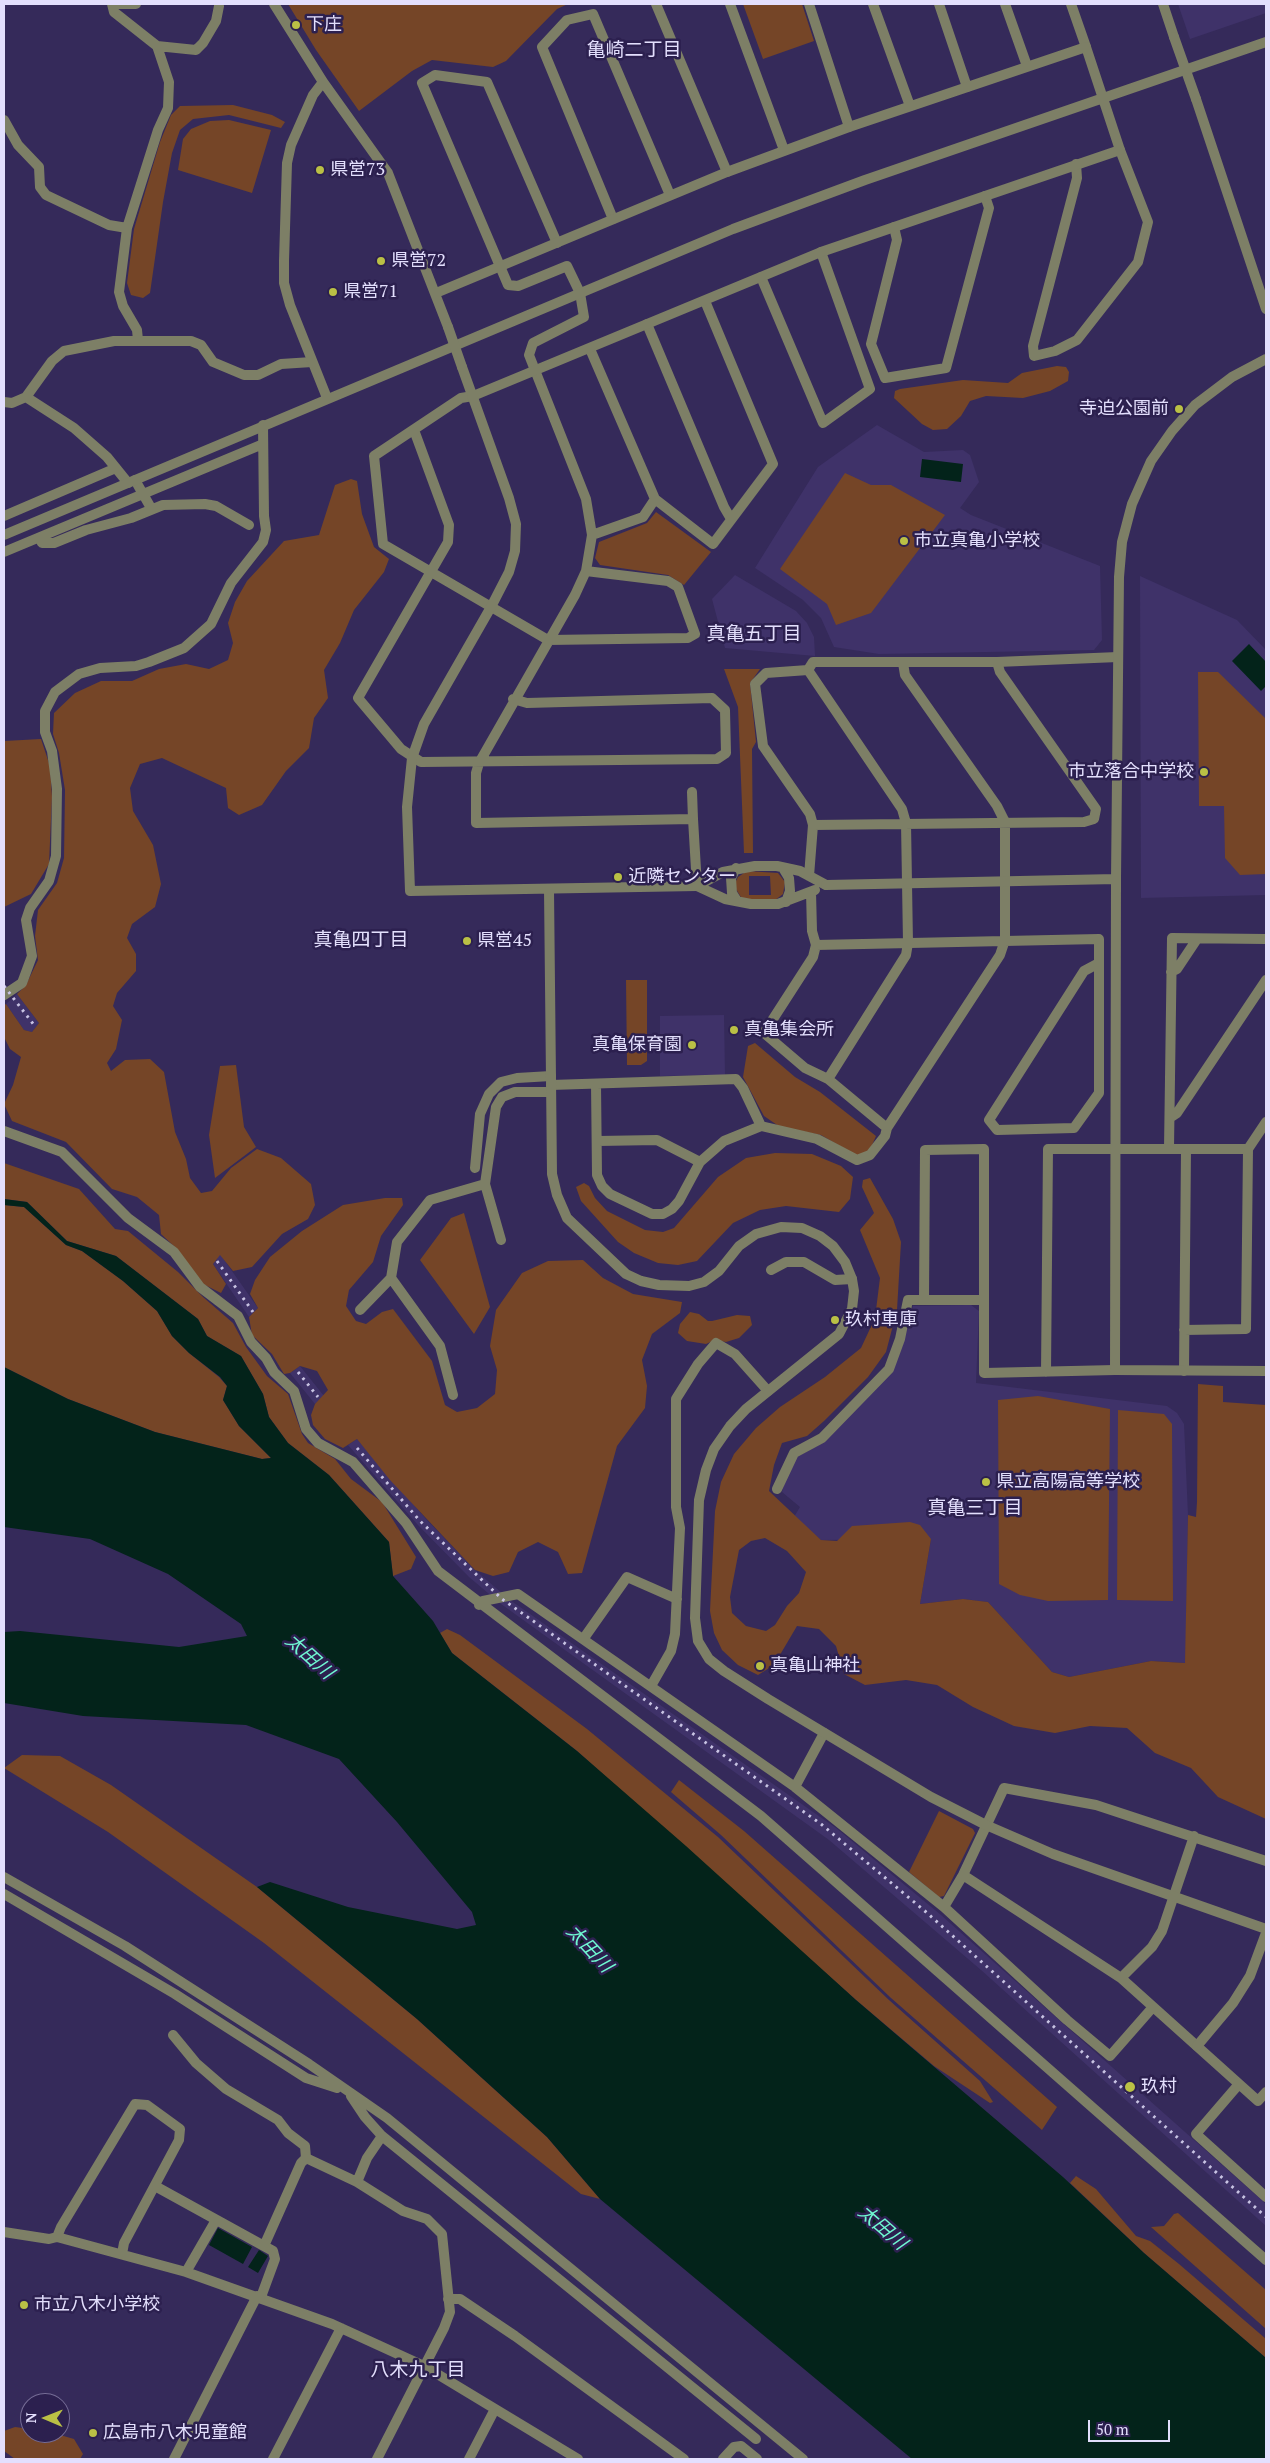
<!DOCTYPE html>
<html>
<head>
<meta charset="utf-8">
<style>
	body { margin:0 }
	#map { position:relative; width:1270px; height:2463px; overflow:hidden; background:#352a5a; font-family:"PT Serif",serif }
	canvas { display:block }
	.frame { position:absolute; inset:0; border:5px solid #e3dffd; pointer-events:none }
	.north { position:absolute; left:20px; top:2393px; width:50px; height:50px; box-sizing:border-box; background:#2c204f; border:1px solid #756c95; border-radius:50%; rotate:271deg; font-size:14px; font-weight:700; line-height:20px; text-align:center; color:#e3dffd }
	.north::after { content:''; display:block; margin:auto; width:18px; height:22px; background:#bac045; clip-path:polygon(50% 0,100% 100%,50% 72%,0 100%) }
	.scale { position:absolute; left:1088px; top:2420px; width:82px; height:22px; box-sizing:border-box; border:2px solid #e3dffd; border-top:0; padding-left:6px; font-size:15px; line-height:18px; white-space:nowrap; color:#e3dffd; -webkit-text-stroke:4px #2c204f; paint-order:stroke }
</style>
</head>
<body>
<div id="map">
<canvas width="1270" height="2463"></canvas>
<div class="frame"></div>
<div class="north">N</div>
<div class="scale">50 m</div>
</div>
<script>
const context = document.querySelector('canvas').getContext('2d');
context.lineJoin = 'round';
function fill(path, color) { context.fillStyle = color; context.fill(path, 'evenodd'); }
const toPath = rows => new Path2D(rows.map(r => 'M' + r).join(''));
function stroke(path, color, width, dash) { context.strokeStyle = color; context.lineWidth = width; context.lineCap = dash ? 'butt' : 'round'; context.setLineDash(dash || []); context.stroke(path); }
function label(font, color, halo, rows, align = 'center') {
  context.font = font + ' "PT Serif","Noto Sans JP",serif'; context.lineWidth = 5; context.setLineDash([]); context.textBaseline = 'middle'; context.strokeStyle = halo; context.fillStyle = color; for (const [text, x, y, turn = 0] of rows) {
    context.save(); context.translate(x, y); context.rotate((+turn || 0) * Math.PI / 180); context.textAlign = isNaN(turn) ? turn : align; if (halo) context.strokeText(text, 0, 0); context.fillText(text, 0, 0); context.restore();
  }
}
fill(toPath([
	[1178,4,1266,4,1266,13,1190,39],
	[877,425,924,452,963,450,970,455,979,482,960,508,971,515,1100,566,1102,640,1094,650,879,654,834,647,821,618,803,600,755,568,818,467],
	[735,575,796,611,807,623,814,637,815,656,725,648,712,599],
	[1140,576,1237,620,1266,650,1266,895,1141,898],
	[17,994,39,1023,32,1032,24,1030,6,1004],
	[724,1015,725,1075,660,1076,660,1016],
	[220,1254,258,1308,249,1317,213,1264],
	[971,1305,979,1311,976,1383,1167,1406,1177,1413,1184,1424,1188,1515,1186,1663,1151,1661,1069,1677,1052,1672,988,1602,963,1599,920,1604,931,1539,821,1540,794,1517,800,1507,782,1492,788,1471,795,1458,825,1442,902,1347,913,1306],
	[300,1366,324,1396,315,1404,290,1373],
	[357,1439,426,1519,475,1570,510,1600,836,1828,941,1915,1266,2204,1266,2226,981,1970,829,1840,501,1604,469,1577,417,1524,348,1445]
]), '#3f3269');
fill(toPath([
	[288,4,568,4,557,9,506,61,493,67,432,60,412,71,359,111,316,50],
	[743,4,802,4,814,41,763,59],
	[233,105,272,115,285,122,281,128,229,115,193,119,180,130,172,153,163,202,150,293,143,298,131,295,127,283,134,229,160,142,171,115,180,106],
	[229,120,271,130,252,193,178,170,183,139,191,129,210,121],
	[1057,366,1066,367,1069,372,1068,381,1050,391,1023,398,986,396,970,401,961,416,947,429,933,430,922,424,894,398,895,391,900,389,963,380,1008,383,1022,373],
	[845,473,871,485,891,485,945,515,871,613,836,625,827,604,780,569],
	[351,479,357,481,362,514,374,547,389,559,384,572,354,610,340,643,324,670,328,698,314,718,309,748,286,771,262,805,239,815,228,808,226,788,162,758,140,764,130,788,133,811,153,845,161,884,155,907,132,924,127,938,136,954,136,971,117,993,113,1006,122,1020,116,1049,107,1063,111,1071,125,1060,150,1059,164,1072,175,1132,186,1159,190,1178,201,1193,212,1191,231,1168,257,1149,281,1158,311,1184,315,1205,308,1219,282,1234,252,1267,233,1271,220,1255,213,1264,226,1284,221,1293,203,1284,177,1249,161,1234,159,1215,137,1197,112,1189,66,1142,12,1121,4,1104,13,1085,21,1057,10,1049,4,1037,4,1005,6,1004,24,1030,32,1032,39,1023,17,994,26,985,38,960,35,936,38,910,57,883,64,858,65,790,59,753,53,734,54,713,75,693,101,681,132,681,159,669,186,664,209,669,228,660,233,643,228,623,235,602,247,581,284,541,319,535,335,485],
	[656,512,711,552,684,585,668,575,600,565,595,558,599,542,647,523],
	[724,669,760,669,750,683,756,742,752,749,753,853,744,853,738,707],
	[1198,672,1218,672,1266,719,1266,874,1240,875,1225,858,1224,806,1199,806],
	[41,739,50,766,52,797,49,864,31,894,4,907,4,741],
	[747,871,778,873,785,882,783,894,774,901,742,899,736,889,735,883,738,877],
	[749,876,770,876,771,895,749,895],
	[626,980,647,980,647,1061,641,1065,627,1065],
	[755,1043,795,1077,820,1092,876,1136,869,1152,857,1156,821,1135,780,1127,764,1116,743,1077,748,1046],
	[236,1065,244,1127,256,1147,215,1178,209,1135,220,1066],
	[775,1153,812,1154,841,1166,853,1177,850,1199,839,1212,786,1206,760,1210,733,1223,697,1261,678,1265,658,1263,634,1253,618,1242,581,1201,576,1187,584,1183,589,1186,595,1198,607,1211,645,1230,663,1232,674,1228,718,1177,746,1158],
	[4,1163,79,1189,115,1229,128,1231,178,1272,203,1297,233,1323,246,1347,267,1376,288,1394,302,1434,308,1443,335,1459,351,1479,382,1502,416,1557,411,1569,393,1576,389,1542,329,1475,288,1443,269,1417,263,1394,241,1356,207,1336,198,1319,116,1256,67,1241,27,1202,4,1199],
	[870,1178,893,1219,901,1242,897,1310,886,1352,868,1377,824,1421,807,1436,782,1443,774,1465,769,1491,821,1540,837,1541,852,1526,910,1522,920,1525,931,1539,920,1604,963,1599,988,1602,1052,1672,1069,1677,1151,1661,1185,1663,1188,1515,1196,1517,1197,1502,1198,1384,1223,1386,1223,1402,1266,1405,1266,1819,1218,1797,1191,1768,1155,1753,1127,1728,1090,1726,1055,1733,1014,1726,973,1707,937,1685,906,1680,865,1685,844,1674,836,1646,819,1629,797,1626,774,1665,758,1675,738,1665,722,1650,714,1633,710,1611,715,1511,721,1482,734,1454,756,1428,780,1407,825,1377,861,1348,875,1318,880,1278,860,1230,874,1213,862,1187,863,1180],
	[765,1538,787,1551,806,1572,799,1593,787,1606,775,1625,766,1631,746,1626,732,1613,730,1597,739,1550,751,1541],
	[385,1198,402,1198,403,1205,381,1236,373,1262,349,1290,346,1306,356,1321,366,1324,382,1312,393,1309,432,1361,445,1405,457,1412,477,1408,495,1394,497,1370,490,1346,496,1310,522,1273,548,1261,583,1260,603,1278,633,1294,682,1302,680,1313,652,1334,642,1360,647,1386,645,1408,617,1446,582,1573,568,1574,558,1552,538,1542,518,1552,509,1572,493,1576,475,1570,390,1480,357,1439,343,1448,325,1439,313,1425,311,1415,315,1404,328,1390,317,1371,300,1366,290,1373,284,1374,272,1354,252,1335,249,1317,258,1308,250,1294,255,1280,270,1257,302,1231,343,1205],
	[4,1205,24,1207,66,1245,82,1251,123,1281,157,1311,172,1336,189,1353,219,1377,227,1386,223,1400,239,1426,271,1458,262,1459,155,1432,68,1399,4,1367],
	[464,1213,490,1307,474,1334,420,1260,451,1218],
	[690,1312,699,1314,708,1321,712,1321,737,1315,750,1316,752,1325,739,1338,726,1342,715,1340,706,1344,687,1341,678,1333,680,1324],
	[1038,1396,1110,1409,1108,1600,1048,1601,1020,1595,999,1584,998,1400],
	[1118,1410,1164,1414,1172,1424,1173,1601,1117,1600],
	[447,1629,460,1635,587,1729,718,1837,889,2000,980,2081,993,2102,990,2103,934,2066,856,2000,577,1751,452,1653,440,1633],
	[22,1755,60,1756,111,1785,257,1887,417,2019,547,2137,600,2199,581,2194,264,1943,108,1832,4,1768],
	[679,1780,744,1831,1057,2107,1042,2130,891,1998,721,1835,671,1792],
	[939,1811,973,1829,975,1833,944,1896,939,1897,909,1872],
	[1076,2176,1096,2189,1136,2236,1150,2241,1179,2264,1266,2339,1266,2358,1144,2253,1070,2183],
	[1178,2213,1266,2290,1266,2329,1151,2227,1164,2226,1174,2214],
	[15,2427,30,2429,30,2433,53,2433,74,2439,83,2454,80,2459,15,2459,4,2451,4,2431]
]), '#754527');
fill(toPath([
	[922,459,963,464,961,482,920,477],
	[1249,644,1266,662,1266,686,1261,691,1232,661],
	[4,1199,27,1202,67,1241,116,1256,198,1319,207,1336,241,1356,263,1394,269,1417,288,1443,329,1475,389,1542,393,1576,433,1621,452,1653,577,1751,686,1846,856,2000,1063,2177,1144,2253,1266,2358,1266,2459,912,2459,600,2199,547,2137,417,2019,257,1887,270,1882,348,1907,457,1929,476,1925,472,1912,397,1822,339,1759,246,1725,83,1716,4,1703,4,1632,20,1631,179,1647,247,1636,241,1624,168,1574,90,1539,4,1527,4,1367,68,1399,155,1432,262,1459,271,1458,239,1426,223,1400,227,1386,220,1377,189,1353,172,1336,157,1311,123,1281,82,1251,66,1245,24,1207,4,1205],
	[218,2228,252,2247,243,2264,209,2245],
	[259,2250,268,2256,258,2273,248,2267]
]), '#03231a');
stroke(toPath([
	[112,4,114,12,157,46,169,82,168,108,158,130,127,228,119,292,123,306,137,330,138,340],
	[118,4,136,4],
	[656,4,727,172],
	[730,4,784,150],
	[809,4,849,127],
	[873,4,910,106],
	[939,4,967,87],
	[1005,4,1027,66],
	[1071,4,1086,47],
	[157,46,196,50,203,43,216,21,219,6],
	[4,120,18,145,39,167,40,187,46,195,109,225,127,228],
	[1076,164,1077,178,1033,346,1034,356,1055,351,1077,340,1138,262,1148,222,1120,150],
	[613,219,542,47,567,20,593,14,670,195],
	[894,227,897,240,871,344,885,378,946,368,989,208,985,196],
	[557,243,487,82,435,75,422,83,508,285,518,286,567,266,580,293,584,317,533,343,529,355,586,499,592,535,586,571,575,595,479,763,476,773,476,823,693,819,697,886],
	[761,277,823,423,870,389,821,252],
	[647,324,724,507,731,519],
	[590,349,655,499,713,544,773,464,705,301],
	[473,396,461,398,374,456,383,544,548,640,688,638,695,634,678,587,668,581,586,571],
	[26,397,74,428,107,457,128,483],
	[4,402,12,403,26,397,52,361,64,351,114,341,191,341,201,345,213,362,244,375,258,375,281,364,312,362],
	[414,430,449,525,448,542,358,698,401,749,421,762,717,759,726,753,725,710,712,698,527,703,513,699],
	[135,480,151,508],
	[4,516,116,468],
	[592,535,643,517,655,499],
	[39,538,42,543,54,543,86,530,131,518,163,505,205,504,216,506,249,525],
	[4,552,263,444],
	[808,670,902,809,906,823,908,943,906,955,828,1079],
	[692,792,693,819],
	[813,825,1084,822,1094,819,1096,809,1000,672,997,662],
	[736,868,731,878,732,893,737,901],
	[783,868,789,878,790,891,786,902],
	[809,876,813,825,810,814,763,746,755,684,766,673,808,670,813,662,997,662,1118,657],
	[697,886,723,872,755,866,777,866,800,871,826,885],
	[697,886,725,899,751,904,778,904,815,890],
	[811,892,812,931,816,945,813,957,764,1033,805,1068,828,1079,887,1128],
	[816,945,1099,939,1099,1093,1074,1128,997,1130,989,1120,1084,971,1099,963],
	[1171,972,1177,969,1197,939],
	[4,995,22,983,32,956,26,920,30,908,49,881,56,856,57,789,52,751,45,732,45,711,55,692,79,674,100,668,136,666,149,662,184,648,211,624,231,583,263,542,266,530,264,516,263,425],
	[596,1084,597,1175,602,1186,610,1194,652,1214,663,1214,672,1209,679,1201,700,1162,724,1141,761,1126],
	[551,1085,736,1079,743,1088,761,1126,817,1139,857,1160,870,1155,885,1136,887,1128,1000,955,1005,940,1005,822,997,806,905,675,903,663],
	[1171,1117,1177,1113,1266,980],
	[4,1131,62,1152,128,1218,174,1252,200,1287,238,1316,251,1342,266,1358,274,1372,294,1391,306,1429,318,1443,353,1462,406,1523,438,1571,761,1816,1266,2260],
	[598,1141,657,1140,700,1162],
	[1169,1148,1172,938,1266,939],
	[475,1168,480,1114,489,1094,501,1082,517,1078,551,1076],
	[501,1240,485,1184,496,1107,502,1097,515,1092,551,1092],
	[771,1270,786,1262,804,1262,835,1280,852,1279],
	[924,1299,925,1150,984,1149,984,1373,1115,1370],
	[360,1310,391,1278],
	[1184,1330,1246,1329,1248,1149,1266,1122],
	[1184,1371,1186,1149],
	[1046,1372,1048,1149,1248,1149],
	[453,1395,440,1346,391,1278,397,1242,430,1200,485,1184],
	[777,1489,794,1453,822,1438,889,1369,900,1339,908,1300,983,1300],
	[479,1605,483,1601,518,1594,795,1787,944,1907,1067,2020,1110,2056,1153,2007],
	[584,1638,627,1577,677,1599],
	[651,1686,671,1651,675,1634,680,1528,676,1507,676,1399,698,1364,716,1343,735,1354,768,1391],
	[795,1787,824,1733],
	[963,1875,1121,1978,1258,2101,1266,2092],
	[4,1877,125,1946,309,2064,387,2118,803,2459],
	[4,1894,175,1994,306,2078,337,2088],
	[944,1907,963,1875,1004,1788,1096,1805,1266,1861],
	[1121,1978,1152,1947,1162,1931,1194,1836],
	[173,2035,196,2063,226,2089,278,2120,288,2133,305,2146,306,2158],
	[1239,2084,1196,2134,1266,2197],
	[351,2096,365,2117,382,2136,756,2439],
	[357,2182,367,2158,382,2136],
	[155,2186,273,2251,275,2259,261,2297],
	[4,2232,49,2239,57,2237,186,2272,332,2324,424,2366,578,2459],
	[57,2237,61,2227,135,2104,147,2105,180,2129,179,2140,124,2243,122,2254],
	[264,2246,301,2163,306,2158,357,2182,403,2211,427,2219,442,2234,450,2312,444,2328,377,2459],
	[186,2272,216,2220],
	[448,2299,460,2299,515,2336,684,2459],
	[174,2459,257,2296],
	[273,2459,341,2328],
	[469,2459,495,2409],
	[723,2459,734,2447,741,2446,757,2459]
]), '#7d7f66', 10);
stroke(toPath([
	[274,4,323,82,388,173,448,327],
	[1163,4,1174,37],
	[323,82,313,95,291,145,287,163,284,261,284,283,290,305,327,398],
	[1196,99,1266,309],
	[436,293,727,172,849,127,1086,47,1120,150,821,252,473,396],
	[1266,359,1232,377,1195,405,1172,431,1151,461,1132,504,1122,542,1119,577,1116,879,1115,1370,1266,1371],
	[462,367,509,498,516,524,515,551,509,572,491,607,424,724,412,758,407,807,410,891,697,886],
	[4,535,733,229,865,180,1266,42],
	[826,885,1116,879],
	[549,890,552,1174,557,1195,567,1218,626,1274,641,1281,659,1285,689,1286,704,1282,719,1271,739,1246,756,1234,781,1227,802,1228,820,1236,833,1246,845,1262,852,1279,854,1291,852,1309,839,1334,746,1409,730,1426,714,1449,706,1470,699,1500,695,1618,698,1641,709,1659,724,1671,768,1699,931,1797,986,1825,1053,1854,1266,1929],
	[1197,2046,1233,2003,1250,1976,1266,1933]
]), '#7d7f66', 10);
stroke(toPath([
	[4,986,34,1025],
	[217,1261,253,1312],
	[298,1372,318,1397],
	[357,1448,420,1521,502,1599,821,1824,926,1912,1266,2217]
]), '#c8c3e3', 3, [2.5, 5]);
stroke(toPath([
	[1174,37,1196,99],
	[448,327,462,367]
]), '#7d7f66', 10);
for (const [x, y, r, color] of [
	[296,25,5,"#bac045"],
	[320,170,5,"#bac045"],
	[381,261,5,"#bac045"],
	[333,292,5,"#bac045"],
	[1179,409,5,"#bac045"],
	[904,541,5,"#bac045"],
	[1204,772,5,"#bac045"],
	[618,877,5,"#bac045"],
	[467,941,5,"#bac045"],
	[734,1030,5,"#bac045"],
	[692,1045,5,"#bac045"],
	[835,1320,5,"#bac045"],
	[986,1482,5,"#bac045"],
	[760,1666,5,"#bac045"],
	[1130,2087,6,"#bac045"],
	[24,2305,5,"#bac045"],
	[93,2433,5,"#bac045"]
]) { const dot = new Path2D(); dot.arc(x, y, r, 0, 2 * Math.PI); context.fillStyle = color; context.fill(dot); stroke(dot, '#2c204f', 2); }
label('18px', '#e3dffd', '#2c204f', [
	["下庄",306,25],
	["県営73",330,170],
	["県営72",391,261],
	["県営71",343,292],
	["寺迫公園前",1169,409,"right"],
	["市立真亀小学校",914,541],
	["市立落合中学校",1194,772,"right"],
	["近隣センター",628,877],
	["県営45",477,941],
	["真亀集会所",744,1030],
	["真亀保育園",682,1045,"right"],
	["玖村車庫",845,1320],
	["県立高陽高等学校",996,1482],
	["真亀山神社",770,1666],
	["玖村",1141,2087],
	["市立八木小学校",34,2305],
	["広島市八木児童館",103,2433]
], 'left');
label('19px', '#e3dffd', '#2c204f', [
	["亀崎二丁目",634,51],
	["真亀五丁目",754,635],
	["真亀四丁目",361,941],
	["真亀三丁目",975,1509],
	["八木九丁目",418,2371]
]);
label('italic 19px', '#6ff8d1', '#2c204f', [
	["太田川",309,1657,42],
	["太田川",589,1949,47],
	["太田川",882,2228,41]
]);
</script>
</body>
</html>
